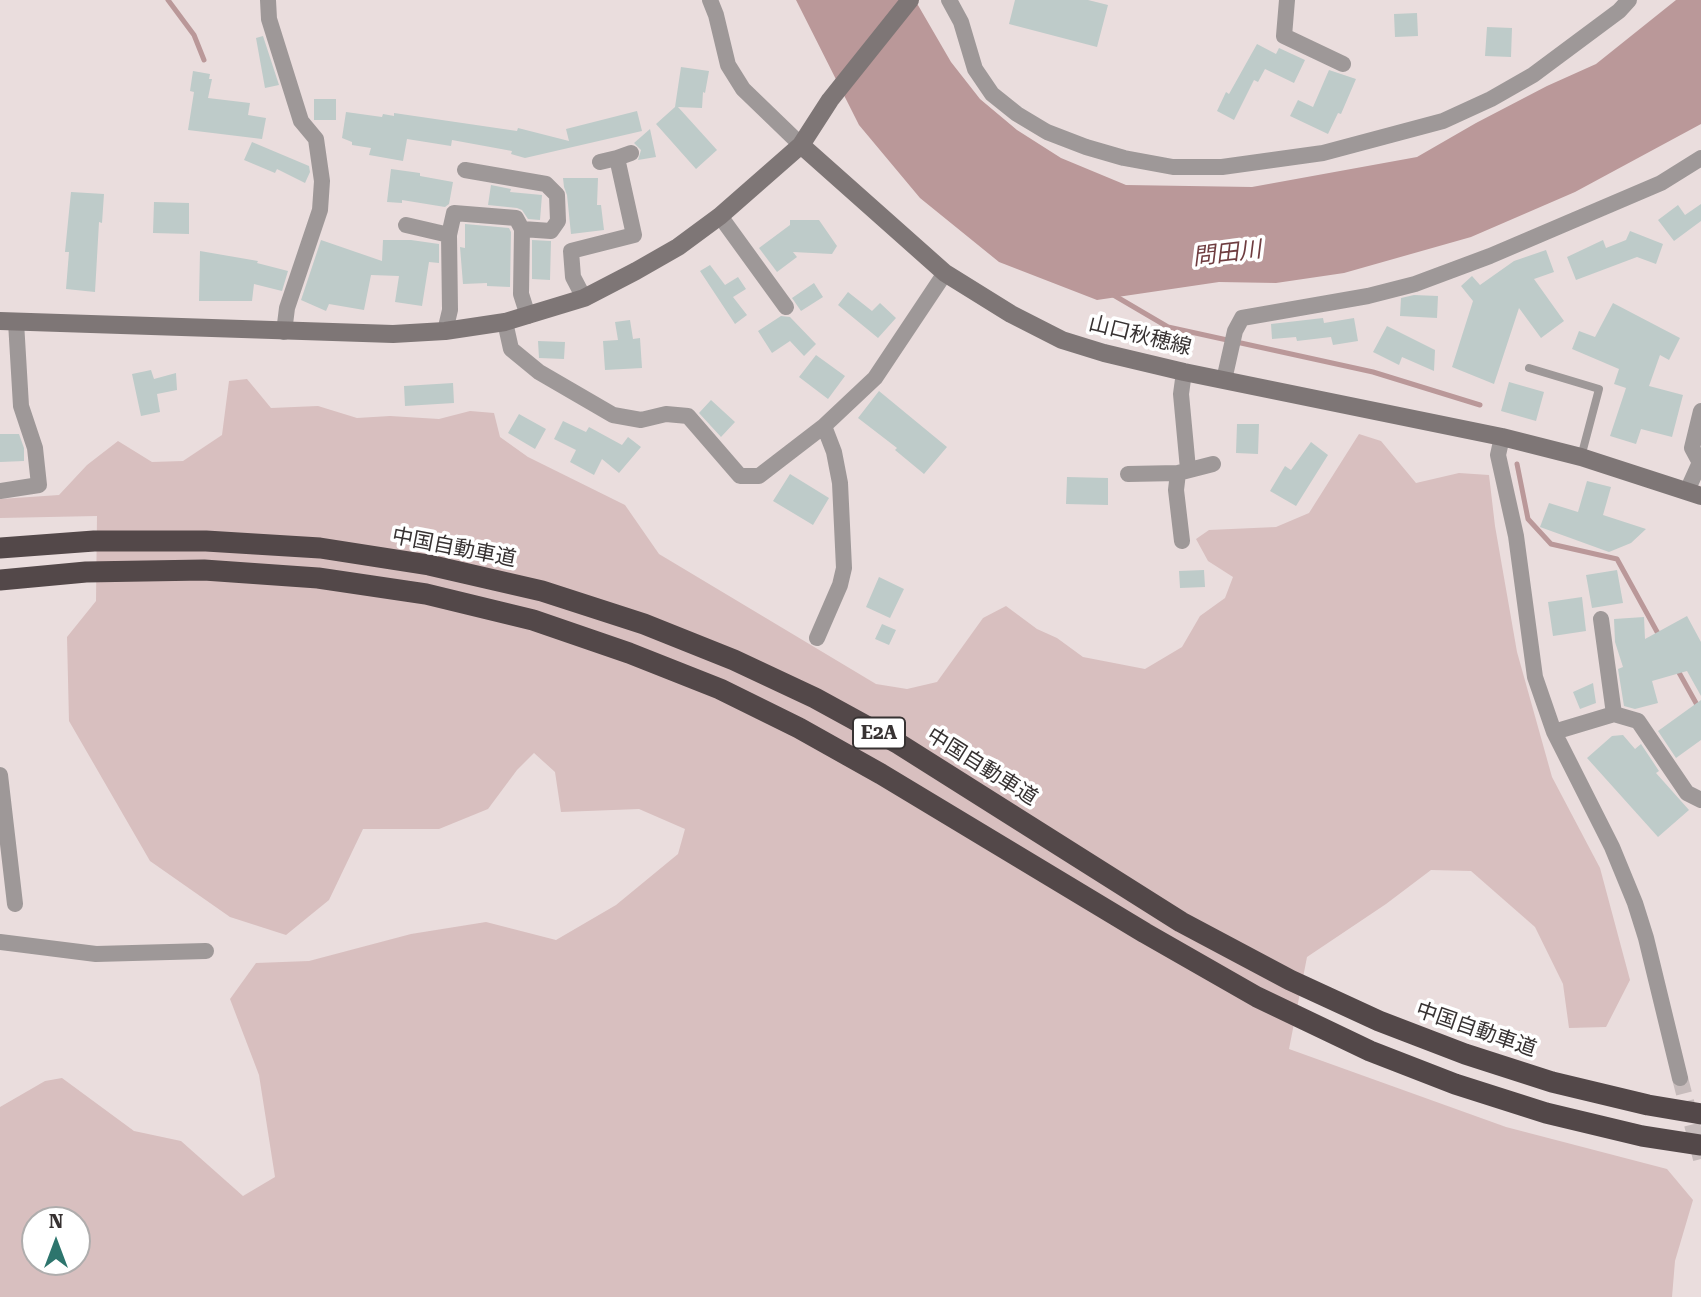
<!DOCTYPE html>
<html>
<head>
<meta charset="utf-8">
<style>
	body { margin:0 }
	#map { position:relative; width:1701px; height:1297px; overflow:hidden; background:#eadddd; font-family:"Roboto Serif",serif }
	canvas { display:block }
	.north { position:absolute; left:21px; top:1206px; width:70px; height:70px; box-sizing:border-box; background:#fff; border:2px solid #afadad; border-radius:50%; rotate:0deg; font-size:19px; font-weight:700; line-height:28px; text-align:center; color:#373232 }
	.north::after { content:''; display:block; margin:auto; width:24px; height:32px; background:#2d756d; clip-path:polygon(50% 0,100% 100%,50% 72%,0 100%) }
</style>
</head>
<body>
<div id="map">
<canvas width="1701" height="1297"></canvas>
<div class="north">N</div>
</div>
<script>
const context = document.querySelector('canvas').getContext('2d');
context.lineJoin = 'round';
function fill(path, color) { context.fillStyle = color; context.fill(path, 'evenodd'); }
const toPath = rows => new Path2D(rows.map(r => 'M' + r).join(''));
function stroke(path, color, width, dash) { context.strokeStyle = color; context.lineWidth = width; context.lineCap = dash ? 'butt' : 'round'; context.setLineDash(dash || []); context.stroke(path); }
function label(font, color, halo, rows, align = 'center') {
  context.font = font + ' "Roboto Serif","Noto Sans JP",serif'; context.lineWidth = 7; context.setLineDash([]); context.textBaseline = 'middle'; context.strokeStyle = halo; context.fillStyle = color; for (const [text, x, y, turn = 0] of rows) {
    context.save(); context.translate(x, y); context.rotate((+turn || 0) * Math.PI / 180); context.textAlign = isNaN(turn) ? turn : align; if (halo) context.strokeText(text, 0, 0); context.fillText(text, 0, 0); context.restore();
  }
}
fill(toPath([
	[247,379,271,408,318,406,357,418,390,416,439,419,470,411,494,413,500,437,528,457,625,505,659,554,876,684,907,689,937,682,983,618,1006,606,1037,629,1057,638,1083,657,1145,669,1182,647,1200,616,1225,598,1233,577,1208,561,1196,539,1209,530,1276,527,1309,513,1359,434,1381,441,1416,483,1459,473,1489,475,1495,526,1517,652,1552,777,1600,868,1630,980,1606,1027,1569,1028,1563,984,1535,927,1471,871,1431,870,1386,904,1307,957,1289,1049,1506,1127,1667,1169,1693,1200,1675,1261,1672,1297,0,1297,0,1107,45,1081,62,1078,134,1131,181,1141,243,1196,275,1177,259,1075,230,999,256,963,309,961,411,934,486,922,556,940,616,905,678,854,685,829,639,809,561,812,555,772,534,753,517,770,488,809,439,829,363,829,329,900,286,935,230,917,150,861,69,721,67,637,96,601,97,516,0,518,0,499,59,495,87,465,118,441,152,462,183,461,222,435,229,381],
	[35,1220,77,1220,77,1262,35,1262]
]), '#d8bfbf');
fill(toPath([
	[796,0,915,0,951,62,980,99,1017,130,1061,158,1126,185,1252,187,1417,157,1476,123,1547,86,1596,64,1676,0,1701,0,1701,124,1575,192,1471,237,1344,273,1276,283,1219,282,1097,300,999,262,920,198,859,125]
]), '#ba9899');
stroke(toPath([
	[168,0,194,35,204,60],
	[1110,293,1168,327,1373,372,1480,405],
	[1517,464,1528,519,1551,544,1617,559,1661,639],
	[1677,669,1701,712]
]), '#ba9899', 5);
fill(toPath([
	[1015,0,1088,0,1108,5,1097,47,1009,24],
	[1417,13,1418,36,1395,37,1394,14],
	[1487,27,1512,28,1511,57,1485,56],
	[263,36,279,85,265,88,256,38],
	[1257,44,1276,54,1279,48,1305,60,1294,83,1265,69,1258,82,1254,80,1234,120,1217,111,1226,92,1229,94],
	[681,67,709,71,705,93,703,92,702,108,678,107,717,150,696,169,656,124,675,107],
	[1329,70,1356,79,1341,114,1338,113,1328,134,1290,116,1298,100,1313,107],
	[193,71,210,74,209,79,212,79,208,98,250,103,248,115,266,118,262,139,188,130,194,92,190,91],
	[314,99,336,99,336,120,314,120],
	[637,111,642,131,525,158,511,154,512,151,452,140,451,146,407,139,403,161,369,155,371,148,352,145,352,142,342,138,346,112,382,117,383,114,394,116,394,113,517,131,518,128,569,141,566,129],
	[650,129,656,157,638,160,641,150,634,143],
	[252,142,309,166,310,172,305,183,277,169,275,173,244,160],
	[391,169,420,173,420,176,453,182,449,204,445,207,402,200,402,203,387,202],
	[563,178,598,178,597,205,601,205,604,230,571,234,567,195,564,187],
	[491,185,511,189,510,192,542,195,540,220,528,219,522,210,517,208,488,205],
	[71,192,104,194,102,223,99,222,95,292,66,289,69,252,65,252],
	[154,202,189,203,189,234,153,233],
	[1701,204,1701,221,1674,241,1658,220,1678,205,1685,215],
	[790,220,819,220,837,246,832,254,793,252,797,257,777,272,759,248,790,225],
	[465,224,509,228,511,232,510,287,487,286,487,283,463,284,460,247,465,248],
	[1630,231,1663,244,1656,264,1637,257,1576,280,1567,257,1603,240,1606,248,1626,240],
	[321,240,382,261,383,240,411,240,439,244,439,263,429,262,422,306,395,302,399,276,371,275,364,310,329,304,326,311,301,300],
	[532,240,551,241,550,280,532,279],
	[1546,250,1554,272,1534,279,1564,321,1541,338,1519,308,1494,384,1452,367,1473,301,1461,286,1472,276,1480,285,1514,261],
	[200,251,258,261,257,263,288,271,282,291,254,284,252,301,199,301],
	[710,265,725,285,738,277,746,289,733,297,747,315,735,324,700,271],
	[814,283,823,297,801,311,792,298],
	[848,292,872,311,880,303,896,318,878,338,838,305],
	[1414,295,1438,296,1437,318,1400,316,1401,298],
	[1613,303,1680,338,1669,360,1660,355,1649,386,1683,395,1672,437,1641,429,1636,444,1610,436,1626,388,1614,384,1619,369,1572,349,1579,331,1595,337],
	[781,316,790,317,816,344,804,356,790,341,772,353,758,331],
	[1323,318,1324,323,1354,318,1358,341,1333,345,1331,337,1297,341,1296,337,1272,339,1271,324],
	[630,320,633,339,640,338,642,368,605,370,603,341,618,340,615,322],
	[1387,326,1435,350,1434,371,1402,357,1399,365,1373,352],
	[538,341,565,342,564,359,539,358],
	[816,355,845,376,828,399,799,377],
	[151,370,154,379,176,373,177,390,157,394,160,412,141,416,132,374],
	[1509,382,1544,392,1536,421,1501,411],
	[453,383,454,403,405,406,404,386],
	[879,391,947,447,924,474,895,450,897,448,858,418],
	[711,400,735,422,721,437,699,413],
	[519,414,546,429,535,449,508,433],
	[563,421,586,432,589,427,622,445,628,437,641,447,619,473,602,459,594,475,570,462,576,450,554,439],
	[1237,424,1259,424,1258,454,1236,453],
	[0,434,19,434,24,448,24,461,0,462],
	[1311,442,1328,455,1296,506,1270,491,1285,466,1291,470],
	[790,474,829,498,813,525,773,501],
	[1067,477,1108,478,1108,505,1066,504],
	[1587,481,1611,487,1603,515,1646,529,1631,543,1609,552,1540,527,1549,503,1578,512],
	[1204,570,1205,587,1180,588,1179,571],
	[1617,570,1623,603,1592,608,1586,575],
	[879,577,904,589,890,618,866,607],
	[1582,597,1586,631,1553,636,1548,602],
	[1687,616,1701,642,1701,696,1687,671,1652,681,1658,703,1635,709,1624,706,1618,669,1623,667,1615,642,1614,619,1644,617,1645,639],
	[882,624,896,630,889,645,875,639],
	[1593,683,1596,703,1580,709,1573,692],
	[1701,700,1701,740,1676,758,1658,731],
	[1623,735,1635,749,1641,744,1659,771,1656,773,1689,810,1658,837,1587,758,1612,736]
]), '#becbc9');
stroke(toPath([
	[1680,1078,1701,1159]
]), '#c6bbbb', 16, [16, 8]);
stroke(toPath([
	[1529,368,1599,389,1581,457]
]), '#9e9898', 8);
stroke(toPath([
	[268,0,269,19,301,121,316,139,322,181,320,210,287,308,284,332],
	[710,0,716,15,728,65,743,89,801,145],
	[949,0,961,22,975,69,992,94,1017,114,1047,132,1086,147,1124,158,1173,167,1222,167,1323,153,1443,121,1491,99,1533,75,1619,11,1629,0],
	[1287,0,1284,36,1343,64],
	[600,162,617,158],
	[465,170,546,184,557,195,558,221,551,231,522,229],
	[720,216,786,307],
	[406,225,449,235],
	[584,298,573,277,571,251,634,235,617,158,631,153],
	[505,322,511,349,539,372,613,415,641,420,666,414,688,416,740,476,759,476,824,426,834,452,840,483,844,568,840,585,817,638],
	[445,331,450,310,449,235,454,213,516,218,522,229,521,294,528,316],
	[1184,372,1181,394,1188,469],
	[1224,380,1235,331,1242,318,1368,296,1415,284,1490,256,1661,183,1701,158],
	[824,426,875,378,945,273],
	[1502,437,1498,455,1516,536,1535,677,1554,732,1612,847,1635,903,1646,938,1680,1078],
	[1699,461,1692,448,1701,411],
	[1178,473,1176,490,1182,541],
	[1128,474,1178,473,1213,464],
	[0,491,39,485,35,448,21,406,16,322],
	[1687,491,1701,460],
	[1614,714,1638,721,1687,793,1701,800],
	[1554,732,1614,714,1601,619],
	[0,775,15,904],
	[0,942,96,954,206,951]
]), '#9e9898', 16);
stroke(toPath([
	[801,145,945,273,1011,314,1062,340,1104,353,1184,372,1502,437,1581,457,1701,496],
	[0,321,393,334,445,331,505,322,584,298,636,271,678,247,720,216,801,145,830,100,910,0]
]), '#7e7676', 18);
stroke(toPath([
	[0,548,94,541,206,541,320,548,429,565,542,591,644,624,734,660,815,698,899,744,1181,922,1290,980,1379,1021,1465,1054,1552,1082,1648,1105,1701,1114],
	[0,580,86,572,204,570,318,578,426,594,533,620,629,653,720,689,799,728,881,774,1145,933,1257,997,1370,1051,1455,1084,1546,1113,1642,1136,1701,1145]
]), '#534849', 21);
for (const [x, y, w] of [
	[879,733,52]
]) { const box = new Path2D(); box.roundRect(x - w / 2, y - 15.5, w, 31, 5); context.fillStyle = '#fff'; context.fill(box); stroke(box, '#373232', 2); }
label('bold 19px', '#373232', null, [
	["E2A",879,733]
]);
label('21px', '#373232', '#fff', [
	["山口秋穂線",1140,336,14],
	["中国自動車道",454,548,11],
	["中国自動車道",982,767,32],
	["中国自動車道",1476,1030,19]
]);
label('italic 23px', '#6f3d40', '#fff', [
	["問田川",1227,254,-7]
]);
</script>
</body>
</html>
